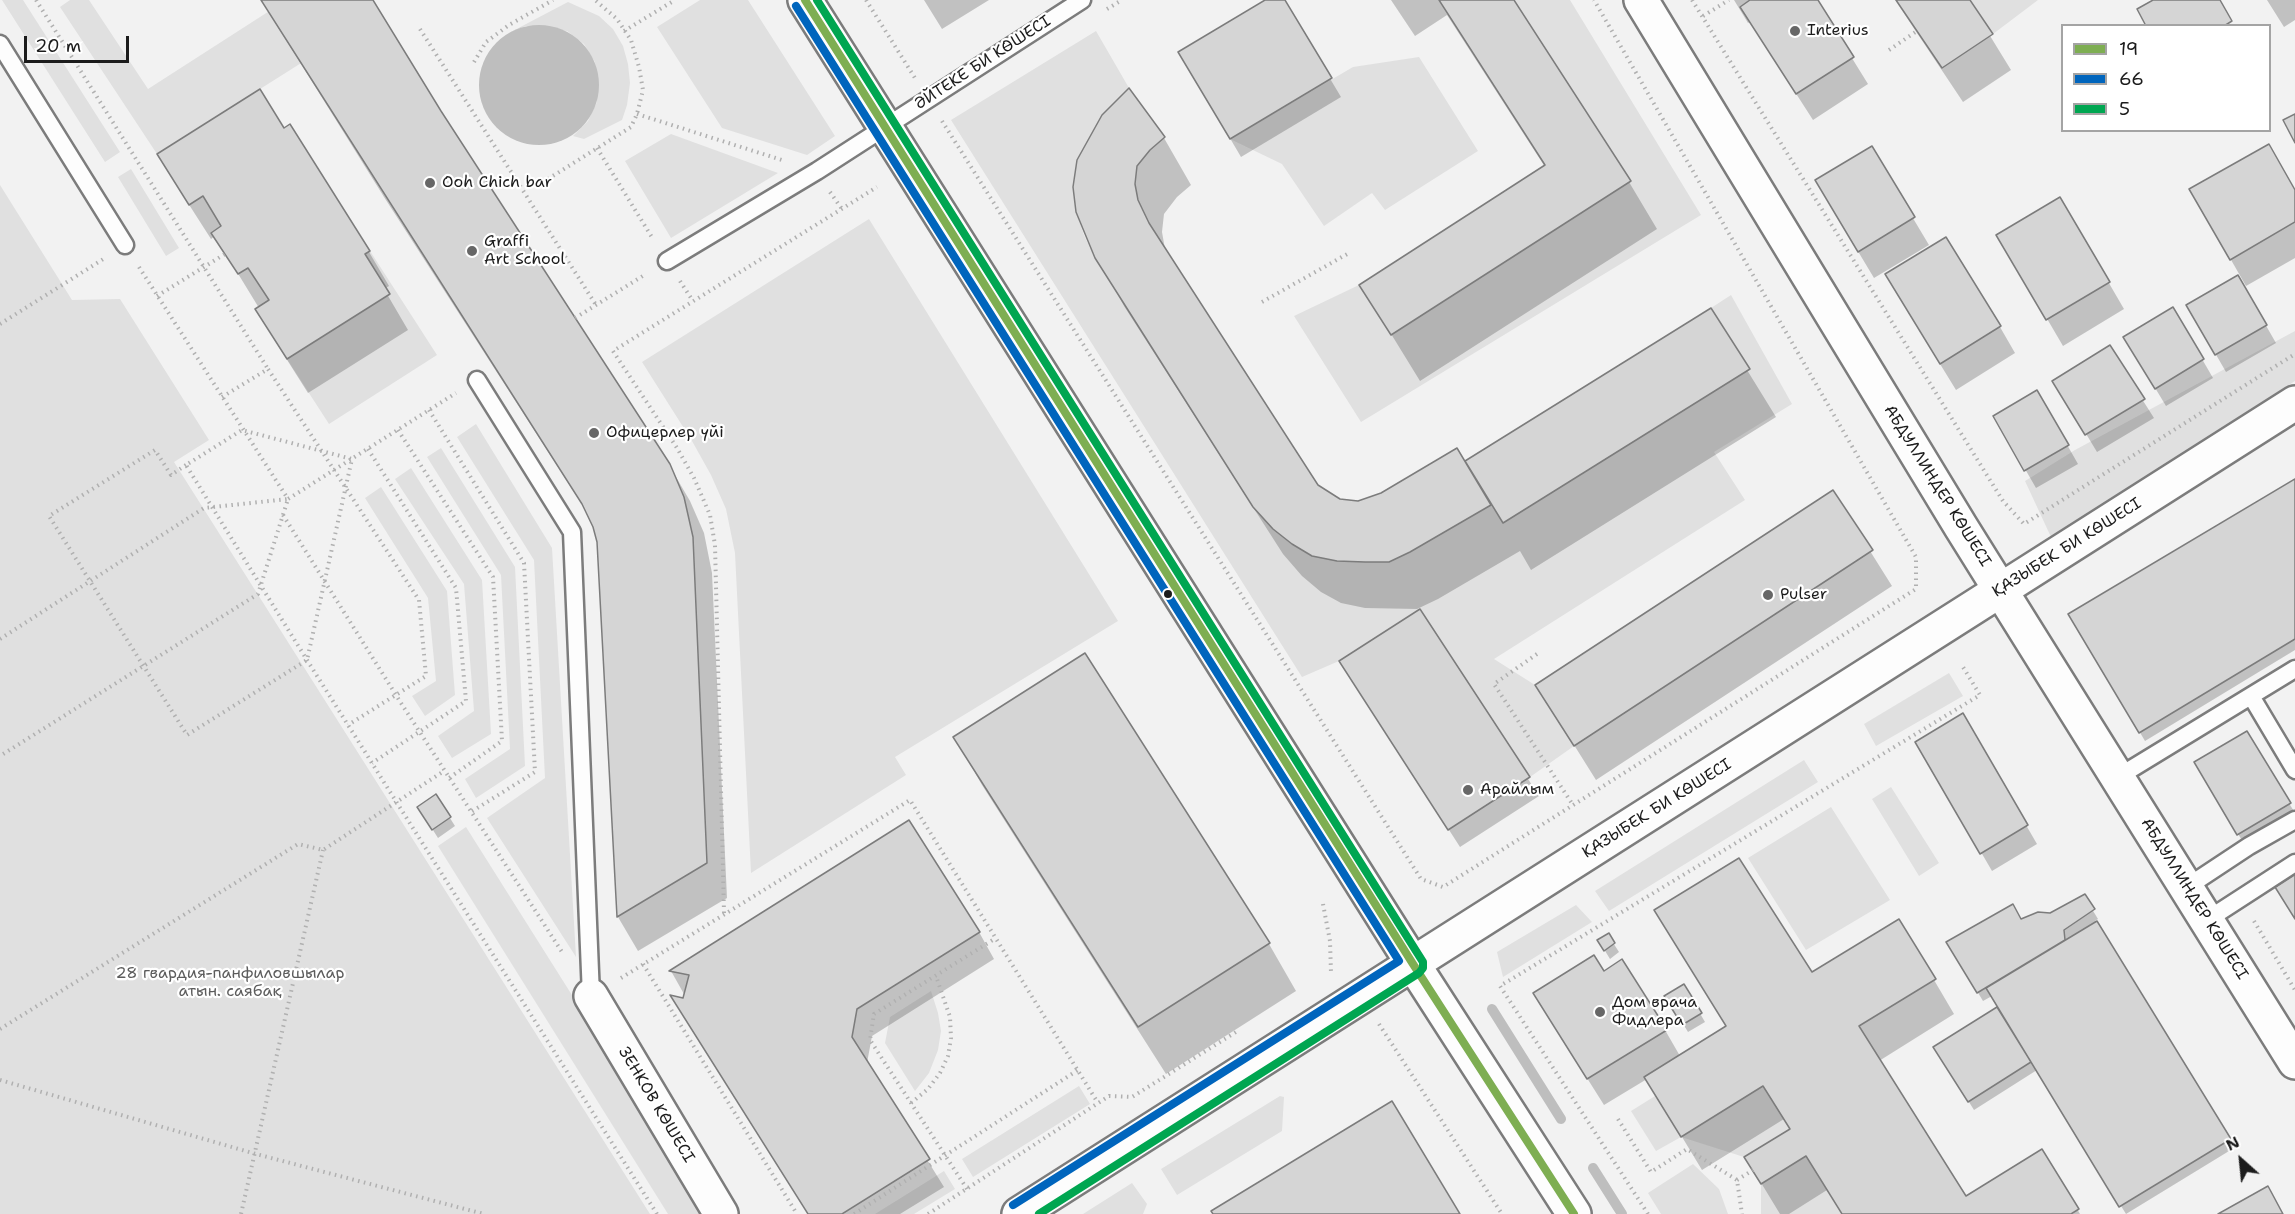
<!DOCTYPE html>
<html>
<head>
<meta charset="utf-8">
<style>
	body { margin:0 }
	#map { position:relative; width:2295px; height:1214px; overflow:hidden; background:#f2f2f2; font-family:"Shantell Sans",sans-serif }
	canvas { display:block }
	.legend { position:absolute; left:2061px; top:24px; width:210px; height:108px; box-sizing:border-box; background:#fff; border:2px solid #a4a4a4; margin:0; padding:8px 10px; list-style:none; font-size:18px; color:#1c1c1c }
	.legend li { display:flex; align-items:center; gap:12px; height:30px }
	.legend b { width:30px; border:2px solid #a4a4a4 }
	.north { position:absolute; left:2211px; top:1130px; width:60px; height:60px; -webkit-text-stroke:4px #fff; paint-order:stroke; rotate:333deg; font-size:16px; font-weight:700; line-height:24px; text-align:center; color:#1c1c1c }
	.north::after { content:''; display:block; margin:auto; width:21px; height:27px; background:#1c1c1c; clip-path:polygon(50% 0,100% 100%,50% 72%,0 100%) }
	.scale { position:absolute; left:24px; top:36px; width:105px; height:27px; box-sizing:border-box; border:3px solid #1c1c1c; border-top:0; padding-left:8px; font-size:18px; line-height:21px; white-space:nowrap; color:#1c1c1c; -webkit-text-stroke:4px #fff; paint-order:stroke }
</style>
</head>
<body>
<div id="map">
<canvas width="2295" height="1214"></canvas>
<ul class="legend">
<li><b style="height:8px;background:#7eae52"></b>19</li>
<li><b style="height:8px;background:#0065bd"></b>66</li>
<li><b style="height:8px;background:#00a651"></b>5</li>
</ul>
<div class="north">N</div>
<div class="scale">20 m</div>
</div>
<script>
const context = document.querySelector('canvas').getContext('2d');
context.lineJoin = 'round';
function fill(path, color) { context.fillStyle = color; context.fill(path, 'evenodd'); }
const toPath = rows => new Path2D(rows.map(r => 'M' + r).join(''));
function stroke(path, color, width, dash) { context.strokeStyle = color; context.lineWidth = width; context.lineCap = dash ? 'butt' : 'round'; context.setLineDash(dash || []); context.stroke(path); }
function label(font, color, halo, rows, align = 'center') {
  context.font = font + ' "Shantell Sans",sans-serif'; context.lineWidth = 4.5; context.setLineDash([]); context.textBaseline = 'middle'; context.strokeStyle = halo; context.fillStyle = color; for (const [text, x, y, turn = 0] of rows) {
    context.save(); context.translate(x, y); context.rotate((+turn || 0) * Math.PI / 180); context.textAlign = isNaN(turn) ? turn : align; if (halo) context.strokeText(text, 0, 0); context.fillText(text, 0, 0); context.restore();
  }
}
fill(toPath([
	[2,0,23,0,120,152,105,162],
	[70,0,89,0,148,89,274,8,306,60,157,154,60,7],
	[700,0,748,0,835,136,807,155,722,128,657,27],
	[1514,0,1570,0,1701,215,1361,422,1294,316,1359,285,1391,334,1630,181],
	[1970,0,2038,0,1993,34],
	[568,2,599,16,613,29,623,46,628,64,630,83,627,105,622,120,584,139,573,136,588,121,597,102,595,62,584,44,567,31,526,26,507,34],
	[1096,31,1129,88,1102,115,1077,160,1073,187,1076,212,1084,235,1095,258,1273,529,1292,544,1312,556,1337,561,1389,562,1410,552,1491,505,1503,523,1749,369,1711,308,1731,295,1792,404,1714,452,1745,500,1494,659,1535,685,1574,746,1530,777,1420,609,1339,661,1302,677,951,120],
	[1419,57,1478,151,1385,210,1372,193,1324,226,1282,164,1230,139,1353,67],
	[671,134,778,173,671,238,625,161],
	[131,169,179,248,166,256,118,177],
	[0,185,72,300,120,299,209,440,174,462,650,1214,0,1214],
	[869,219,1118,621,895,757,906,775,751,873,735,553,726,509,711,475,692,441,642,362],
	[370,251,437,355,329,424,287,359,365,254],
	[2295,331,2295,381,2051,537,2025,481,2075,450],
	[476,424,552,548,576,957,487,818,545,778,534,560,457,437],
	[441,448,515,567,525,766,476,798,465,779,510,749,501,575,427,457],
	[411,468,482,580,491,734,452,758,438,736,474,711,464,584,395,479],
	[381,487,447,591,455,695,425,716,412,696,436,681,428,598,365,498],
	[1949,673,1963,696,1876,746,1864,724],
	[1804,760,1818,782,1609,911,1595,891],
	[1891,787,1939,863,1919,876,1872,799],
	[1831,807,1890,900,1806,950,1748,858],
	[466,827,710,1214,668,1214,438,846],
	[1576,905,1592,922,1503,977,1497,952],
	[931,991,938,1013,941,1031,938,1050,929,1073,915,1091,885,1043,890,1017],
	[1079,1086,1090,1104,973,1177,962,1159],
	[1763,1086,1790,1129,1744,1157,1681,1137,1656,1151,1631,1111,1655,1096,1681,1137],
	[1280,1096,1284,1097,1282,1131,1177,1195,1161,1169],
	[1806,1156,1842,1214,1761,1214,1761,1184],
	[1693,1164,1719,1189,1728,1214,1661,1214,1648,1193],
	[944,1171,955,1189,914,1214,875,1214],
	[1132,1183,1147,1204,1143,1214,1083,1214]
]), '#e0e0e0');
fill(toPath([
	'479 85a60 60 0 1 1 120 0a60 60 0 1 1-120 0Z'
]), '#bebebe');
fill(toPath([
	[261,0,370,0,440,112,669,465,690,501,704,533,712,573,727,898,638,951,618,917,599,542,590,517,384,197],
	[924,0,989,0,942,29],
	[1268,0,1283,0,1341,97,1241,157,1180,53],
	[1391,0,1512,0,1629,182,1657,229,1420,381,1361,285,1545,167,1447,15,1415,36],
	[1734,0,1816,0,1868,84,1813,120,1750,22,1748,23],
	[1895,0,1968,0,2011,70,1963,102],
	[2267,0,2295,0,2295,20,2284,27],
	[284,130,369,252,389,286,384,289,408,330,308,393,277,344,257,309,259,308,215,236,211,239,179,189],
	[1164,138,1191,185,1177,197,1164,214,1162,232,1165,249,1317,486,1339,501,1358,503,1464,463,1710,310,1776,417,1531,570,1520,551,1438,599,1417,609,1365,608,1341,603,1321,592,1302,576,1283,554,1124,306,1085,234,1077,212],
	[1871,148,1929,245,1874,278,1832,208],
	[2191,190,2295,193,2295,258,2246,286],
	[2060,199,2124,309,2063,346,1998,235],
	[2238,277,2276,343,2226,372,2188,306],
	[1902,302,2000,327,2015,353,1956,390],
	[2173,309,2213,378,2166,406,2125,338],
	[2109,347,2154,418,2097,452,2065,399],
	[2037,392,2078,464,2036,488,1995,417],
	[2295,481,2295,650,2145,741,2070,614],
	[1833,492,1892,586,1596,780,1537,686],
	[1420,611,1539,796,1460,847,1341,662],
	[1962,715,2037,844,1992,871,1917,742],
	[2246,733,2295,813,2249,852,2206,781],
	[955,738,1269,944,1296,991,1166,1074,982,785],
	[436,796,455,826,438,838,424,816],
	[2084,896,2098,919,2095,921,2234,1148,2126,1214,2037,1070,1974,1110,1935,1048,1999,1007,1992,996,1983,1001,1948,943,2051,915],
	[1656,911,1812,975,1934,980,1954,1014,1879,1061,1966,1198,2042,1151,2080,1214,1842,1214,1827,1190,1789,1214,1780,1214,1746,1158,1791,1130,1784,1119,1702,1170,1647,1079,1604,1105,1551,1021,1603,973,1665,1030,1680,1056,1727,1027],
	[979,932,994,959,872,1036,867,1063,944,1187,900,1214,808,1214,671,971],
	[1608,935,1619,952,1610,959,1599,941],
	[1684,986,1705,1022,1688,1032,1666,996]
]), '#0003');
stroke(toPath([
	[1492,1009,1561,1119],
	[1593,1168,1622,1214]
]), '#bebebe', 10);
const building = toPath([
	[261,0,373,0,441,111,670,464,684,497,693,537,707,863,617,917,597,542,593,527,582,504,261,0],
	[1265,0,1285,0,1332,78,1230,139,1178,52,1265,0],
	[1439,0,1514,0,1631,181,1391,335,1359,285,1545,165,1439,0],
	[1750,0,1818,0,1854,57,1796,94,1740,7,1750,0],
	[1896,0,1970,0,1993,34,1942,68,1896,0],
	[2153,0,2220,0,2232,21,2224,26,2146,26,2137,9,2153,0],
	[1129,88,1165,137,1150,150,1137,166,1135,184,1138,200,1149,223,1318,485,1340,499,1358,501,1381,493,1457,448,1491,505,1410,552,1389,562,1365,562,1337,561,1312,556,1292,544,1273,529,1253,507,1095,258,1076,212,1073,187,1077,160,1102,115,1129,88],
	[260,89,284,128,290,124,370,251,365,254,390,294,287,359,255,309,269,300,248,268,238,274,211,233,221,226,203,196,189,205,157,154,260,89],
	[2295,114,2295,143,2283,120,2295,114],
	[2269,144,2295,190,2295,222,2230,260,2189,189,2269,144],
	[1872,146,1915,217,1858,252,1815,180,1872,146],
	[2060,197,2110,282,2046,320,1996,235,2060,197],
	[1946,237,2001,326,1940,364,1885,274,1946,237],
	[2238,275,2267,325,2215,355,2186,305,2238,275],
	[2173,307,2204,359,2155,389,2123,337,2173,307],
	[1711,308,1750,369,1503,523,1465,461,1711,308],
	[2110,345,2145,399,2085,435,2052,381,2110,345],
	[2037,390,2069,445,2024,471,1993,416,2037,390],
	[2295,479,2295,639,2139,733,2068,614,2295,479],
	[1833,490,1873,550,1574,746,1535,685,1833,490],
	[1420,609,1530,777,1448,830,1339,661,1420,609],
	[1085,653,1270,943,1138,1027,953,737,1085,653],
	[1963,713,2028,825,1980,854,1915,742,1963,713],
	[2247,731,2291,803,2237,835,2194,762,2247,731],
	[436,794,451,817,432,830,417,807,436,794],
	[909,820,980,932,857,1009,852,1037,930,1159,842,1214,808,1214,670,995,683,998,689,975,669,971,909,820],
	[1739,858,1812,972,1899,919,1936,979,1859,1026,1966,1196,2042,1149,2079,1209,2071,1214,1842,1214,1806,1156,1761,1184,1744,1157,1790,1129,1763,1086,1681,1137,1644,1077,1726,1026,1654,910,1739,858],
	[2295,874,2295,919,2275,887,2295,874],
	[2085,894,2095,909,2064,930,2065,940,1977,993,1946,942,2013,904,2021,919,2038,912,2050,913,2085,894],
	[2097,921,2231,1139,2119,1207,1986,988,2097,921],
	[1609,933,1615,943,1604,951,1597,940,1609,933],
	[1594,955,1604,971,1622,959,1667,1030,1587,1079,1533,993,1594,955],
	[1684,984,1702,1013,1682,1025,1664,996,1684,984],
	[1997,1007,2031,1062,1968,1102,1933,1047,1997,1007],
	[1392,1101,1460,1214,1213,1214,1211,1211,1392,1101],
	[2268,1186,2283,1214,2218,1214,2268,1186]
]);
fill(building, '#d5d5d5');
stroke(building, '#7c7c7c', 1.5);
const service = toPath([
	[0,44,125,245],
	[667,261,817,171,1082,0],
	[477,380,572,532,591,996],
	[2251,696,2295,770],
	[2118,777,2295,669],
	[2187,887,2249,846,2295,820],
	[2207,920,2295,863]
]);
const minor = toPath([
	[1641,0,1961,527,2295,1062],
	[591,996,721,1214]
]);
const tertiary = toPath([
	[805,0,1413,964,1574,1214],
	[1019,1214,2295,403]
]);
stroke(service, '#7c7c7c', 21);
stroke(minor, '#7c7c7c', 38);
stroke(tertiary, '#7c7c7c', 38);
stroke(toPath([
	[36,0,268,369],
	[866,0,915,78],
	[1692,0,2003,501,2024,524,2295,354],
	[1107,9,1122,0],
	[1703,16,1729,0],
	[420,29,596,305],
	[624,31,675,0],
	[1889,50,1917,31],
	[474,62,486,42,509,25,553,0],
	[637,114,782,160],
	[942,121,1421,879,1443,887,1916,589,1916,557,1594,0],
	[597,148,653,239],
	[548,179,631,127,637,114,643,90,639,67,631,40,617,19,595,0],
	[830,192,842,209],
	[139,267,288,499,456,393],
	[680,281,693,301],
	[157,296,225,254],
	[1262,302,1349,253],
	[575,318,646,274],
	[0,324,105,258],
	[222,397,268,369,419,600,426,676,348,725],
	[429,410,524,563,535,772,471,812],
	[398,430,493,577,502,741,449,778],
	[368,449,456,588,466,701,372,763],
	[186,465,171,475,155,450,49,516,187,735,307,660,352,459,242,430,186,465,212,507,307,660,348,725,367,755,380,776,657,1214],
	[283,515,401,703,562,952],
	[0,639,204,508,288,499,258,594,0,756],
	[1537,654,1494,684,1573,805],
	[1323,904,1330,941,1331,973,1329,974],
	[724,913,715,545,710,515,694,478,677,448,613,351,877,187],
	[2254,921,2295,990],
	[643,964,797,1214],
	[621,978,910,800,1098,1103],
	[1379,1024,1502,1214],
	[0,1029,298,844,323,850,444,771],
	[0,1080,256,1154,484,1214],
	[911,1103,928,1089,940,1073,948,1056,951,1038,950,1017,936,976],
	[1618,1119,1651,1172,1687,1149,1737,1180,1742,1214],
	[1737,1180,1753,1170],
	[967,1189,870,1040,874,1014,996,938],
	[241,1214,323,850],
	[854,1214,1078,1070],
	[928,1214,1109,1096,1132,1097,1236,1032],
	[1648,1214,1500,986,1980,695,1963,667]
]), '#b0b0b0', 4, [1.5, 4.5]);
stroke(service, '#fdfdfd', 16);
stroke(minor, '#fdfdfd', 33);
stroke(tertiary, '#fdfdfd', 33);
stroke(toPath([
	[805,0,1413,964,1574,1214]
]), '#7eae52', 8);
stroke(toPath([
	[796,6,1399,961,1013,1205]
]), '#0065bd', 8);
stroke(toPath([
	[817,0,1423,962,1423,968,1419,973,1039,1214]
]), '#00a651', 8);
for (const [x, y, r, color] of [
	[1795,31,6,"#676767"],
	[430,183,6,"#676767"],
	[472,251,6,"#676767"],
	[594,433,6,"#676767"],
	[1168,594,5,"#1c1c1c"],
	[1768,595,6,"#676767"],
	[1468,790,6,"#676767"],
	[1600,1012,6,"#676767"]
]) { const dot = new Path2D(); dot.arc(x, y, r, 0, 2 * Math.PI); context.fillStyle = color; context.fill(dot); stroke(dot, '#fff', 2); }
label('16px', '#1c1c1c', '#fff', [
	["Interius",1807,31],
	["Ooh Chich bar",442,183],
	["Graffi",484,242],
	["Art School",484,260],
	["Офицерлер үйі",606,433],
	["Pulser",1780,595],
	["Арайлым",1480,790],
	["Дом врача",1612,1003],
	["Фидлера",1612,1021]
], 'left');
label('16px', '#1c1c1c', '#fff', [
	["ӘЙТЕКЕ БИ КӨШЕСІ",983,63,-33],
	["АБДУЛЛИНДЕР КӨШЕСІ",1937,486,58],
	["ҚАЗЫБЕК БИ КӨШЕСІ",2067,548,-32],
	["ҚАЗЫБЕК БИ КӨШЕСІ",1657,809,-32],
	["АБДУЛЛИНДЕР КӨШЕСІ",2194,899,58],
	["ЗЕНКОВ КӨШЕСІ",656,1105,59]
]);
label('16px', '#5c5c5c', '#fff', [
	["28 гвардия-панфиловшылар",230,974],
	["атын. саябақ",230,992]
]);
</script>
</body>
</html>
